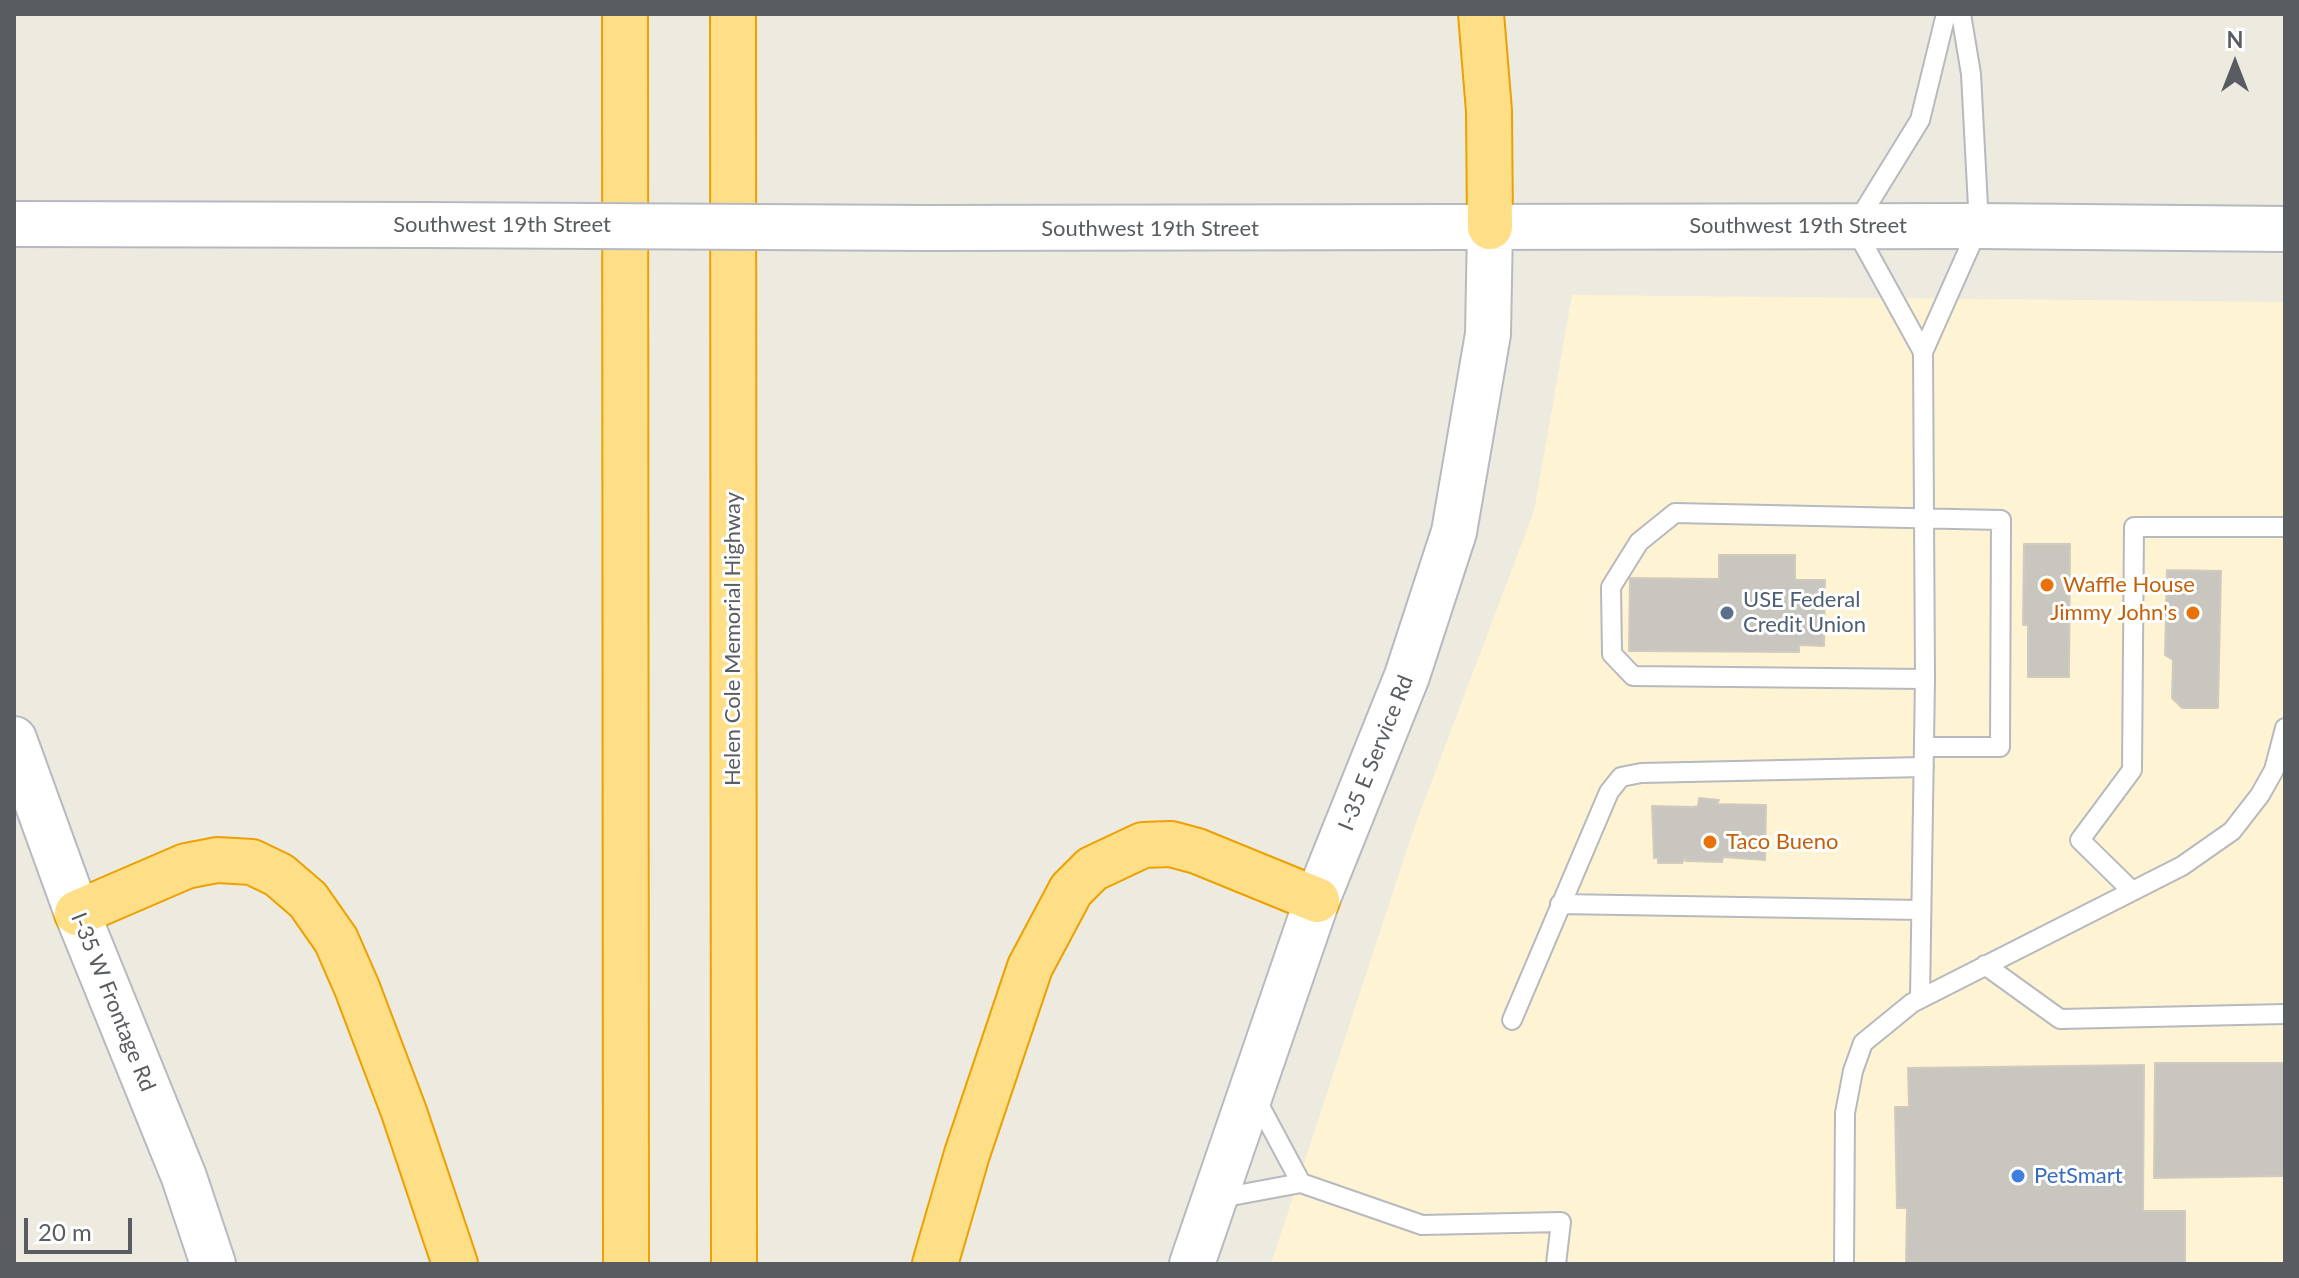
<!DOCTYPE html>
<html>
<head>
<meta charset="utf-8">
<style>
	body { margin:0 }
	#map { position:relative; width:2299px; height:1278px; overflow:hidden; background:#edeae0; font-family:Lato,sans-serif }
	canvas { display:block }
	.frame { position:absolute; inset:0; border:16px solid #595d62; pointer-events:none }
	.north { position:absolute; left:2195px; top:24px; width:80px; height:80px; -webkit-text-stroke:6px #fff; paint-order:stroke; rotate:0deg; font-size:22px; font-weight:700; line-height:32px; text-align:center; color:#595d62 }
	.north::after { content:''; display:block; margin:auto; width:28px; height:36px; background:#595d62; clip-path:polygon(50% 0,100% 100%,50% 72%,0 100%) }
	.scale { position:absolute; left:24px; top:1218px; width:108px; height:36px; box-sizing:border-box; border:4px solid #595d62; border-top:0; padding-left:10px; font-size:24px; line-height:28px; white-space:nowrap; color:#595d62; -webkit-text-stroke:6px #fff; paint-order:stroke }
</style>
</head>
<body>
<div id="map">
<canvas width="2299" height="1278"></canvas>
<div class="frame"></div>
<div class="north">N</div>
<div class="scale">20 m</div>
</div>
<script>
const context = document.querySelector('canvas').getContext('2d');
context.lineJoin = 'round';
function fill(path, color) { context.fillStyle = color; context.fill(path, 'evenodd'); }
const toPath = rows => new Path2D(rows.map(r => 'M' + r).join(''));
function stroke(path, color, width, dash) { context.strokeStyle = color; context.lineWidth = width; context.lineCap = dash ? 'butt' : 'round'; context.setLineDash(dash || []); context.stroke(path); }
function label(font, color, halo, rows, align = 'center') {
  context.font = font + ' Lato,sans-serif'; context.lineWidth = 6; context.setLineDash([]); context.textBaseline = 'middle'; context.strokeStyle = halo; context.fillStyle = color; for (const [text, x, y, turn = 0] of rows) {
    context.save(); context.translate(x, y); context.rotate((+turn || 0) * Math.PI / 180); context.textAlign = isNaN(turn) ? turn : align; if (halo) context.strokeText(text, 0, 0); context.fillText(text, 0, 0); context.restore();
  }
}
fill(toPath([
	[1572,295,2285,302,2285,1264,1271,1264,1413,831,1534,511]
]), '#fef4d4');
const building = toPath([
	[2024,544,2070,544,2069,677,2028,677,2028,625,2023,625,2024,544],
	[1719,555,1795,555,1795,580,1825,580,1824,646,1799,645,1799,652,1629,651,1630,578,1719,579,1719,555],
	[2167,570,2221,571,2218,708,2182,708,2172,698,2173,660,2165,655,2167,570],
	[1699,798,1719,800,1717,804,1766,805,1765,860,1723,857,1722,862,1686,861,1686,857,1682,863,1658,863,1658,858,1654,858,1652,806,1693,807,1698,806,1699,798],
	[2155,1063,2285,1063,2285,1176,2154,1178,2155,1063],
	[2144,1065,2143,1211,2185,1211,2185,1264,1906,1264,1907,1208,1897,1208,1895,1107,1909,1107,1908,1068,2144,1065]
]);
fill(building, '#c9c6c0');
stroke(building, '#d1cbbf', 2);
const lane = toPath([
	[1923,352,1854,227,1920,120,1946,14],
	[1924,747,2000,747,2001,520,1675,513,1639,542,1611,587,1612,654,1633,676,1925,679],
	[2132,891,2080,840,2132,770,2134,527,2285,527],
	[1560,904,1921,910],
	[1985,965,2060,1019,2285,1014],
	[1920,998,1925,679,1923,352,1979,226,1971,74,1961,14],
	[1512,1020,1609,792,1621,777,1641,773,1924,767],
	[1255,1097,1301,1183],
	[1215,1199,1301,1183,1422,1225,1561,1222,1556,1264],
	[1844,1264,1845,1113,1853,1071,1863,1043,1912,1003,2182,866,2232,831,2260,795,2274,770,2285,728]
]);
const secondary = toPath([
	[14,224,426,225],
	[927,228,1979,226,2285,229],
	[14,739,77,913,184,1177,213,1264],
	[1192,1264,1317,900,1407,676,1454,532,1488,334,1490,227]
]);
const highway = toPath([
	[625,14,626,1264],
	[733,14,734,1264],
	[1481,14,1489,111,1490,227],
	[77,913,186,866,217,860,252,862,279,875,308,900,336,940,357,988,404,1112,455,1264],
	[935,1264,967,1154,1030,967,1071,890,1092,869,1143,845,1171,844,1197,851,1317,900]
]);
stroke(lane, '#b6b9be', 22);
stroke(secondary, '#b6bac0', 48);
stroke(highway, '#eda100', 48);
stroke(lane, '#fff', 18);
stroke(secondary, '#fff', 44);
stroke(highway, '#fede86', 44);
const secondaryBridge = toPath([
	[426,225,927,228]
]);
stroke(secondaryBridge, '#b6bac0', 48, []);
stroke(secondaryBridge, '#fff', 44);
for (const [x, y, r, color] of [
	[2047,585,8,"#e8710a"],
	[1727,613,8,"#5c6f8a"],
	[2193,613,8,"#e8710a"],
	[1710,842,8,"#e8710a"],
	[2018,1176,8,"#3f7fe0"]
]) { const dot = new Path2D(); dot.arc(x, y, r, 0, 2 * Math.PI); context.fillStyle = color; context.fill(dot); stroke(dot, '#fff', 3); }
label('22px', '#595d62', '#fff', [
	["Southwest 19th Street",502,225],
	["Southwest 19th Street",1798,226],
	["Southwest 19th Street",1150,229],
	["Helen Cole Memorial Highway",733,639,-90],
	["I-35 E Service Rd",1376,753,-68],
	["I-35 W Frontage Rd",113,1002,68]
]);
label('22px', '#c56008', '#fff', [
	["Waffle House",2063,585],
	["Jimmy John's",2177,613,"right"],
	["Taco Bueno",1726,842]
], 'left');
label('22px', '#4e5e75', '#fff', [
	["USE Federal",1743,600],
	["Credit Union",1743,625]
], 'left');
label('22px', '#366cbe', '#fff', [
	["PetSmart",2034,1176]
], 'left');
</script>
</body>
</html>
